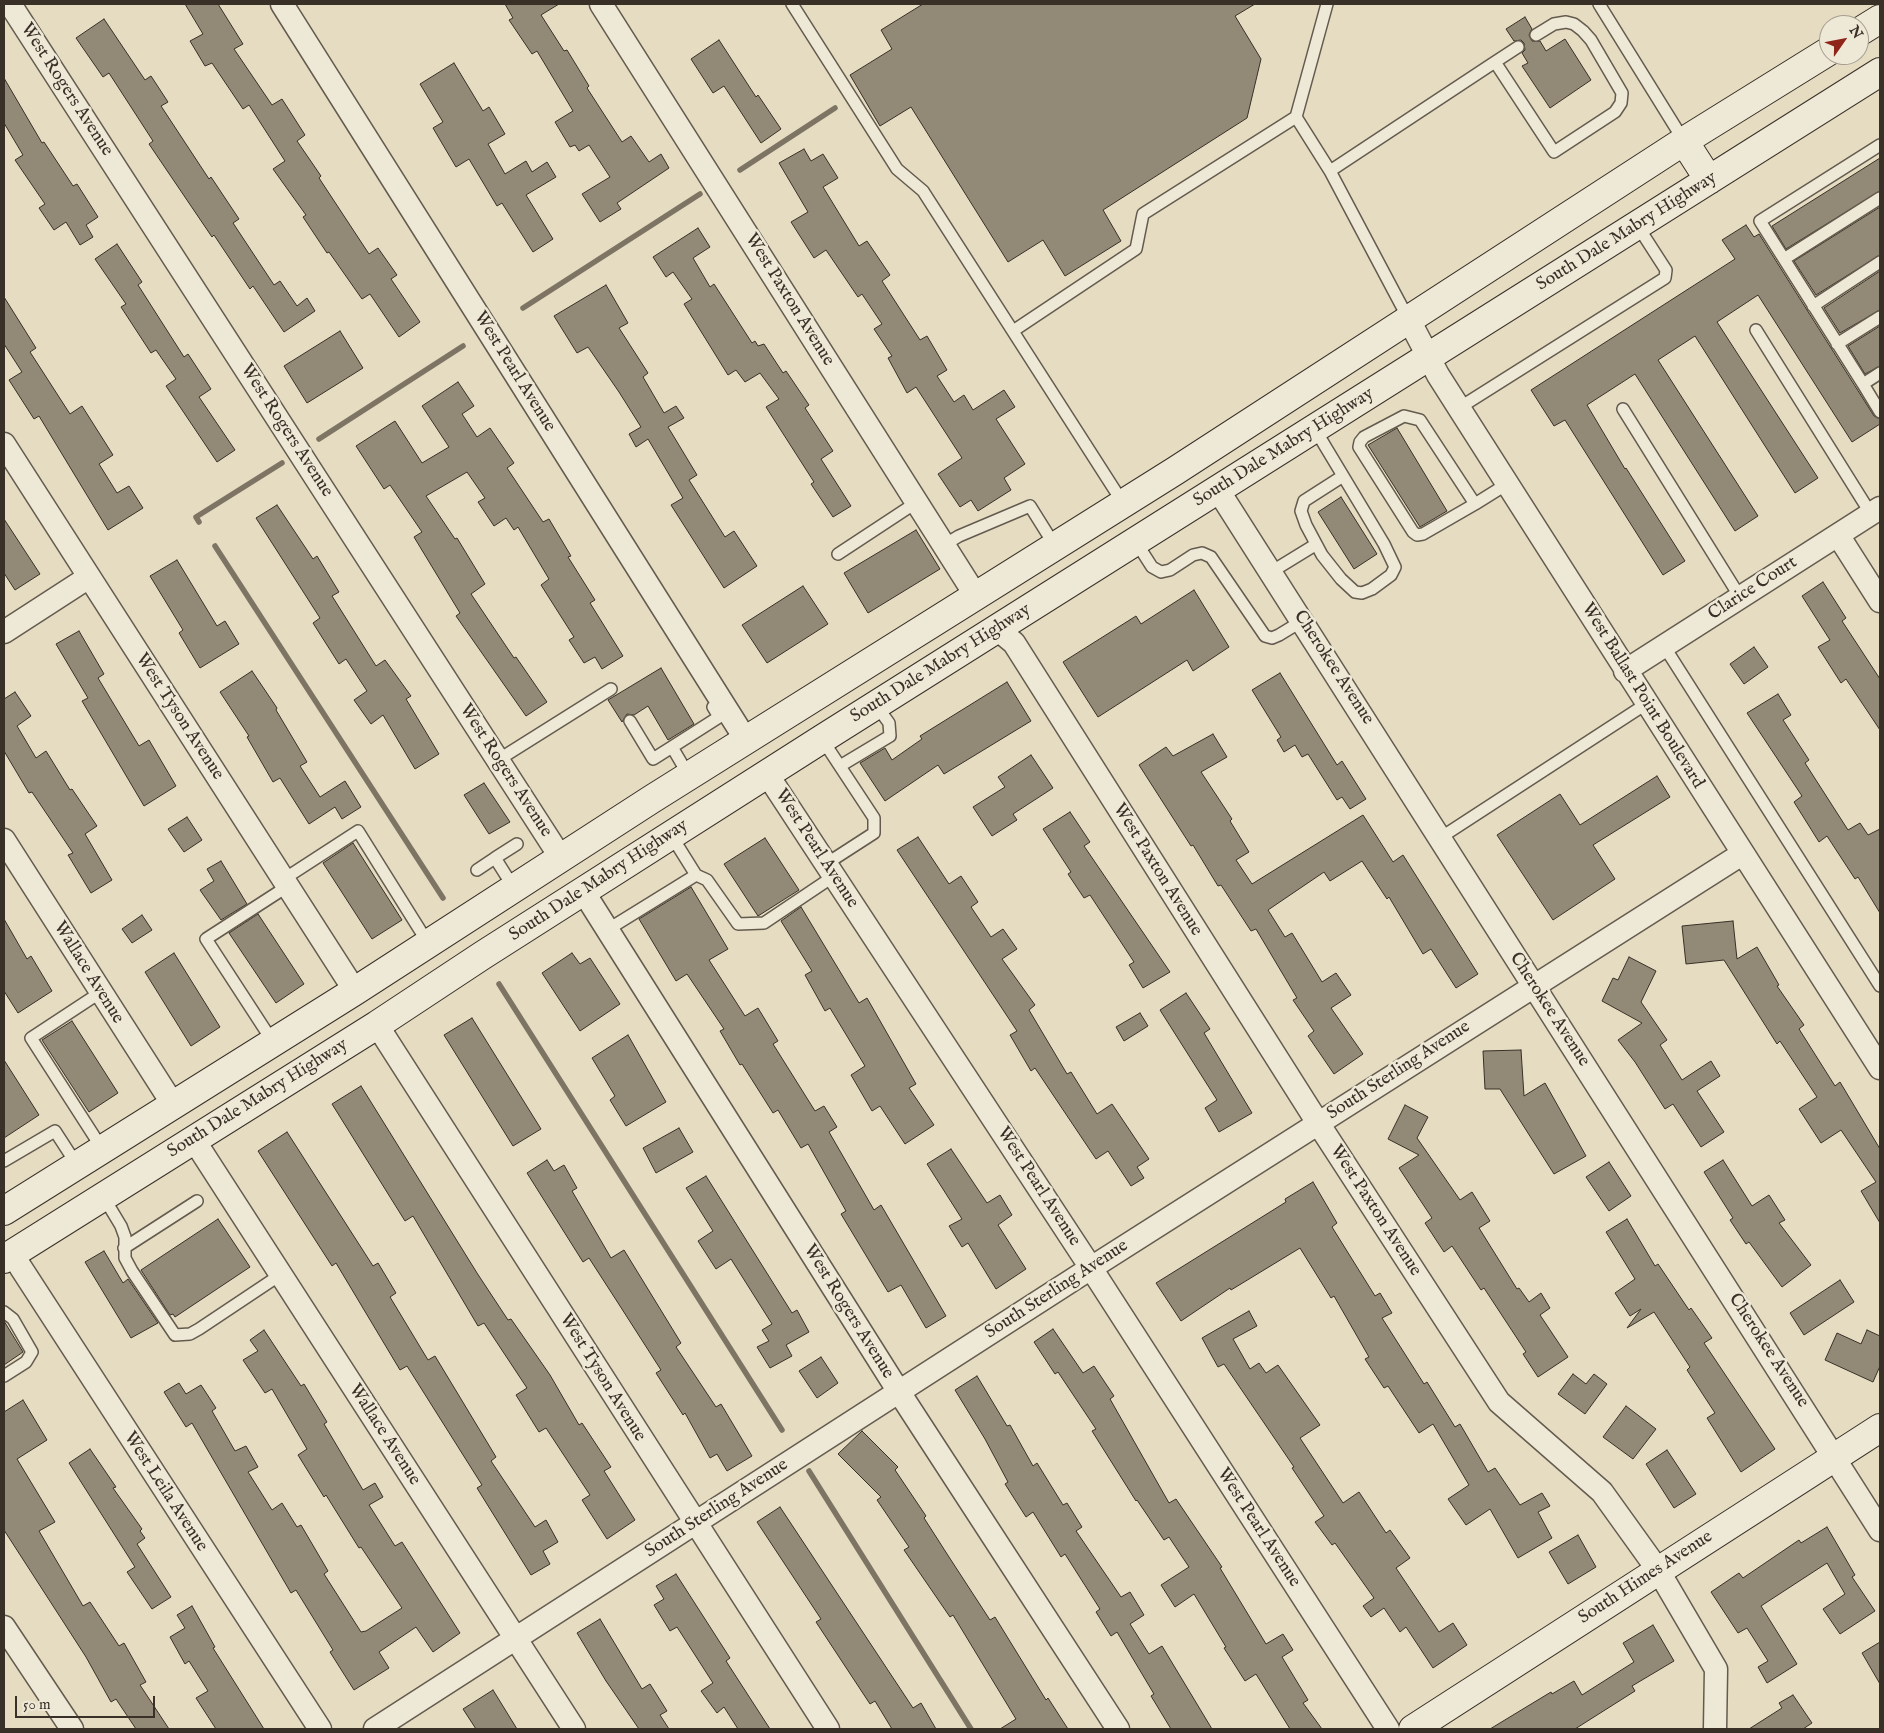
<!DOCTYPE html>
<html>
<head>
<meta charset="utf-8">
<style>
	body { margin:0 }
	#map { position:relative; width:1884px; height:1733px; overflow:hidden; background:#e5dcc1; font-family:"IM FELL English",serif }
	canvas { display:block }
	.frame { position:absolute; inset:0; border:5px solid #393027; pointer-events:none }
	.north { position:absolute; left:1819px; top:15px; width:50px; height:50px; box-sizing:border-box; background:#eee8d7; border:1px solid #a69e91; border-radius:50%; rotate:57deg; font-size:14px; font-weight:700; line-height:20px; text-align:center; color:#393027 }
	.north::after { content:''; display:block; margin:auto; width:18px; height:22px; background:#8f2418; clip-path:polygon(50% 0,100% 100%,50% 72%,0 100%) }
	.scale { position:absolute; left:15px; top:1696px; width:140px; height:22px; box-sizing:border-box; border:2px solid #393027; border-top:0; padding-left:6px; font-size:15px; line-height:18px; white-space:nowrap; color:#393027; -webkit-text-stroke:4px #eee8d7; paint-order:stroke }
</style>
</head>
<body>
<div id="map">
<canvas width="1884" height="1733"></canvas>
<div class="frame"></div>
<div class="north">N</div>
<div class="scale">50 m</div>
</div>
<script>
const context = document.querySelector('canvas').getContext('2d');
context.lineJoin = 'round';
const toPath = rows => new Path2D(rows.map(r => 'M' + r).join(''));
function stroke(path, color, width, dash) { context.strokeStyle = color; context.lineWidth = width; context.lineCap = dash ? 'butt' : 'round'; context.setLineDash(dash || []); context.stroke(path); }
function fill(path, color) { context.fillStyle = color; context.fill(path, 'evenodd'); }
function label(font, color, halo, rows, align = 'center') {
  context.font = font + ' "IM FELL English",serif'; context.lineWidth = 5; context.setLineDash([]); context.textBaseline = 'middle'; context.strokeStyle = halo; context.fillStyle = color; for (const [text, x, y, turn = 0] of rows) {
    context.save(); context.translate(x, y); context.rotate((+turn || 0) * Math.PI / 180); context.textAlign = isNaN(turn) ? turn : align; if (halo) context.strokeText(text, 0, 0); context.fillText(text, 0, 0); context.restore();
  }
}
stroke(toPath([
	[740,170,835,108],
	[523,308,700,194],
	[319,439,463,346],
	[199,522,196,517,282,463],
	[215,546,443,898],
	[499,984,782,1430],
	[809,1471,971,1729]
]), '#7d7464', 5.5);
const building = toPath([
	[185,4,218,4,243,44,234,49,272,105,282,99,305,135,297,141,321,176,319,178,369,254,378,248,397,275,391,279,420,322,399,337,370,294,362,299,329,252,327,253,303,217,306,215,273,169,285,161,249,105,243,109,212,63,205,66,190,41,203,34,185,4],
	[505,4,559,4,541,15,564,51,567,50,589,86,587,88,622,142,631,136,649,162,661,154,669,168,617,203,621,209,600,222,582,194,610,177,589,145,579,151,575,145,570,147,555,122,573,111,537,51,532,54,509,20,513,18,505,4],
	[923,4,1255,4,1235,16,1261,59,1247,118,1103,210,1121,241,1065,276,1043,240,1008,262,911,107,880,126,850,75,892,49,881,30,923,4],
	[1525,17,1532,29,1529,35,1532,41,1540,41,1546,51,1565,39,1591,80,1550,108,1522,66,1528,63,1522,53,1525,50,1524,43,1521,40,1514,41,1506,29,1525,17],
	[104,19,145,80,151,76,168,102,161,106,209,179,211,177,239,219,233,223,274,285,280,281,297,306,307,298,315,311,284,332,253,286,250,289,214,235,212,237,149,144,153,141,109,73,103,77,76,38,104,19],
	[719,40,756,97,758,95,781,129,761,143,724,86,713,93,691,59,719,40],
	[454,63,483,111,489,107,505,134,488,144,505,174,526,161,532,172,547,162,556,177,526,195,553,239,533,252,502,203,497,206,469,159,456,167,433,128,443,122,420,84,454,63],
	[4,78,42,143,44,142,73,186,77,184,98,217,86,225,93,237,80,245,66,222,54,230,39,208,45,204,15,160,23,155,4,123,4,78],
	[804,149,811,161,823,154,838,178,823,187,859,246,867,241,890,275,882,281,920,340,927,336,947,370,937,376,954,402,964,395,973,410,1004,390,1015,407,996,419,1025,464,1004,478,1011,490,978,511,971,500,960,507,938,474,962,458,916,387,907,393,888,358,892,356,874,329,882,324,862,294,858,297,826,250,814,258,791,222,808,212,779,163,804,149],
	[1880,158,1880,191,1786,249,1772,226,1880,158],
	[1880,207,1880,255,1816,295,1794,261,1880,207],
	[1746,225,1754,237,1759,234,1874,416,1880,419,1880,424,1852,442,1758,295,1717,322,1818,478,1795,493,1695,336,1658,360,1758,516,1735,531,1635,374,1587,405,1625,469,1626,468,1685,561,1663,575,1565,420,1554,426,1531,390,1735,259,1722,240,1746,225],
	[698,228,710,247,693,258,710,287,714,284,752,343,755,341,758,346,764,344,783,373,786,371,809,405,805,408,833,451,821,459,851,506,833,517,811,484,814,482,766,407,779,399,760,373,745,382,736,370,728,375,684,304,692,299,673,272,666,277,653,257,698,228],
	[117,244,142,282,138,285,184,357,188,354,211,389,199,397,235,450,217,462,166,386,176,379,156,350,151,353,121,307,126,304,95,259,117,244],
	[1880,271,1880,310,1840,333,1824,308,1880,271],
	[606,285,628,323,619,328,648,373,643,377,664,413,676,406,684,418,668,427,697,475,689,480,725,537,734,531,757,566,724,588,671,505,683,498,648,439,636,447,629,434,641,427,619,392,588,347,577,353,554,316,606,285],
	[4,297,36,348,30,352,70,414,82,406,113,455,99,464,117,493,129,486,143,508,108,530,39,416,34,419,9,380,22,372,4,344,4,297],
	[1880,326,1880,366,1865,374,1848,346,1880,326],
	[340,331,363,368,307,403,284,366,340,331],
	[458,382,474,406,462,414,477,437,490,428,514,463,507,468,543,522,549,519,571,556,568,557,595,600,590,603,623,656,602,669,595,657,584,663,569,640,574,637,541,585,549,579,518,527,514,530,506,518,494,526,478,502,485,498,467,472,426,496,455,539,457,538,485,584,471,594,514,658,516,657,547,702,526,716,456,616,460,613,414,537,422,532,390,485,384,489,356,446,395,421,422,463,449,447,422,406,458,382],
	[1397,428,1447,511,1420,527,1368,445,1397,428],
	[1341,497,1377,554,1354,569,1318,512,1341,497],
	[277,505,313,559,317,556,339,592,332,596,376,666,385,660,411,696,406,699,439,754,415,769,383,715,371,724,354,700,367,691,346,659,339,664,313,623,320,618,256,518,277,505],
	[4,519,40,574,15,590,4,573,4,519],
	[916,530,940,569,868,613,844,573,916,530],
	[177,560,217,626,225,621,239,644,200,668,179,633,183,630,150,576,177,560],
	[1823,582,1846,618,1842,621,1880,679,1880,730,1846,679,1841,683,1818,647,1830,640,1802,596,1823,582],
	[803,586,828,624,767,663,742,625,803,586],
	[1194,590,1229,647,1193,671,1187,660,1098,717,1063,662,1136,616,1141,624,1194,590],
	[79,631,104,674,98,678,139,746,149,740,176,786,144,806,82,701,88,698,56,644,79,631],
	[1754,647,1768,667,1744,684,1730,664,1754,647],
	[661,668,694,724,668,740,648,706,634,715,627,714,622,722,608,700,661,668],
	[252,671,277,708,276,710,307,762,300,766,320,797,345,781,361,807,342,819,335,807,309,824,280,778,273,782,247,737,249,736,220,692,252,671],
	[1280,673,1337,765,1342,761,1366,799,1350,809,1342,797,1337,800,1308,754,1302,757,1295,745,1284,752,1277,740,1281,737,1252,690,1280,673],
	[1007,682,1031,721,944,774,938,765,885,801,860,763,885,748,892,760,922,739,920,736,1007,682],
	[15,692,31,716,17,726,36,758,46,751,70,790,72,789,97,826,85,834,112,880,91,893,68,855,73,853,32,792,29,793,4,751,4,699,15,692],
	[1778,694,1791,715,1783,720,1809,760,1805,763,1848,830,1860,823,1868,835,1880,829,1880,913,1858,877,1855,879,1827,836,1819,842,1794,802,1802,796,1747,713,1778,694],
	[1213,734,1227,757,1201,772,1232,819,1230,821,1249,852,1236,860,1252,884,1363,815,1393,862,1403,855,1478,974,1456,988,1431,949,1423,954,1389,897,1387,899,1362,861,1330,881,1324,872,1268,910,1285,937,1292,933,1322,982,1336,973,1351,995,1331,1008,1363,1054,1334,1074,1308,1036,1314,1031,1293,1000,1297,998,1256,929,1251,931,1221,885,1218,886,1193,845,1191,846,1139,765,1166,747,1173,756,1213,734],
	[1031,755,1053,788,1013,814,1017,820,992,836,973,807,1005,787,998,777,1031,755],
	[1657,776,1670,797,1593,845,1615,879,1553,920,1497,835,1560,794,1580,825,1657,776],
	[484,783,510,822,489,834,464,795,484,783],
	[1070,812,1090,842,1084,846,1170,972,1143,988,1129,965,1134,962,1090,895,1084,898,1068,874,1071,872,1043,829,1070,812],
	[187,817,202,840,184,852,168,829,187,817],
	[918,837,949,884,961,876,978,902,971,907,991,937,1003,929,1017,949,1002,959,1035,1005,1029,1010,1067,1074,1071,1072,1097,1114,1112,1104,1149,1159,1137,1167,1144,1178,1131,1186,1108,1151,1096,1159,1035,1068,1031,1071,1010,1035,1017,1031,897,850,918,837],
	[765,838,799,890,758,916,724,864,765,838],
	[353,843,402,920,372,939,323,863,353,843],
	[221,861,247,904,221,920,200,890,214,881,207,869,221,861],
	[691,887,728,949,709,960,745,1016,758,1008,778,1041,773,1044,815,1111,824,1106,837,1127,829,1132,874,1210,881,1205,946,1316,926,1328,901,1285,888,1292,841,1214,846,1211,808,1144,801,1148,778,1110,773,1113,742,1064,740,1065,720,1031,724,1029,687,974,676,981,639,919,691,887],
	[801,907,859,1003,867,998,916,1084,909,1088,934,1125,905,1144,880,1106,872,1111,851,1075,865,1066,830,1008,825,1011,805,975,812,971,781,921,801,907],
	[258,914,304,984,276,1003,229,933,258,914],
	[142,915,152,930,132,943,122,929,142,915],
	[4,919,27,959,31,956,52,991,18,1013,4,991,4,919],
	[1733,921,1737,959,1757,947,1779,985,1777,986,1804,1025,1799,1029,1835,1086,1840,1082,1880,1149,1880,1223,1861,1191,1876,1182,1841,1130,1821,1143,1799,1109,1817,1097,1780,1041,1777,1044,1724,960,1686,964,1682,926,1733,921],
	[174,953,220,1027,191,1046,145,972,174,953],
	[572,953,580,964,590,958,620,1004,580,1031,542,973,572,953],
	[1629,957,1656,971,1641,1002,1667,1040,1660,1045,1682,1080,1711,1061,1720,1076,1697,1091,1724,1132,1701,1147,1673,1104,1665,1109,1635,1062,1618,1040,1642,1023,1602,1001,1613,978,1618,980,1629,957],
	[1186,993,1210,1029,1204,1033,1252,1113,1219,1132,1205,1108,1217,1100,1160,1010,1186,993],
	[1140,1013,1148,1026,1124,1041,1116,1027,1140,1013],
	[472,1018,541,1129,513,1146,444,1035,472,1018],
	[72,1021,118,1093,89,1112,42,1040,72,1021],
	[628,1035,666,1102,626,1126,610,1100,615,1096,592,1058,628,1035],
	[1521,1050,1524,1096,1545,1083,1586,1156,1554,1174,1500,1089,1485,1089,1483,1051,1521,1050],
	[4,1060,39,1115,4,1138,4,1060],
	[361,1086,477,1273,508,1320,511,1319,550,1375,579,1425,582,1423,611,1467,604,1471,635,1520,607,1539,582,1500,590,1495,546,1428,539,1432,516,1395,527,1388,484,1323,478,1326,413,1216,405,1221,332,1104,361,1086],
	[1405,1105,1428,1117,1417,1138,1460,1200,1472,1192,1490,1221,1479,1228,1517,1289,1519,1288,1529,1302,1541,1293,1550,1308,1540,1315,1568,1357,1538,1377,1523,1354,1526,1352,1484,1288,1481,1290,1452,1246,1444,1252,1425,1223,1432,1218,1399,1168,1419,1155,1388,1139,1405,1105],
	[679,1128,693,1152,656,1173,643,1148,679,1128],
	[287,1132,373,1266,378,1263,396,1293,390,1297,428,1360,435,1356,496,1457,491,1461,535,1527,546,1520,558,1542,543,1551,550,1564,531,1575,477,1488,482,1485,407,1366,400,1370,336,1263,332,1266,258,1151,287,1132],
	[951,1149,987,1203,1000,1195,1012,1215,998,1225,1026,1269,996,1289,968,1243,962,1247,949,1226,962,1219,927,1164,951,1149],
	[547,1160,554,1171,564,1165,577,1188,572,1191,611,1258,624,1250,681,1343,676,1347,716,1407,721,1404,752,1456,727,1471,717,1454,710,1458,685,1413,683,1415,656,1373,661,1370,620,1306,589,1258,583,1262,527,1173,547,1160],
	[1723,1160,1752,1206,1769,1195,1785,1220,1779,1223,1811,1265,1782,1287,1749,1242,1746,1244,1730,1220,1733,1218,1704,1172,1723,1160],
	[1609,1162,1631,1196,1609,1211,1586,1177,1609,1162],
	[706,1176,792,1313,797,1310,809,1332,786,1345,792,1356,770,1368,757,1347,769,1341,762,1330,772,1324,731,1259,716,1269,698,1241,713,1231,686,1188,706,1176],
	[1313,1182,1337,1223,1332,1227,1375,1296,1380,1293,1392,1313,1382,1318,1424,1384,1427,1382,1455,1427,1460,1424,1488,1472,1495,1468,1520,1505,1542,1493,1550,1506,1538,1512,1552,1538,1518,1558,1490,1509,1466,1525,1448,1499,1469,1485,1433,1424,1419,1433,1388,1386,1384,1388,1365,1359,1369,1357,1334,1296,1331,1298,1300,1248,1231,1290,1230,1288,1181,1321,1156,1283,1286,1202,1285,1199,1313,1182],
	[218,1219,250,1267,175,1317,173,1314,170,1315,141,1270,218,1219],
	[1627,1219,1655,1266,1658,1264,1689,1310,1691,1308,1712,1338,1704,1343,1775,1449,1741,1472,1707,1418,1715,1413,1687,1370,1690,1367,1654,1312,1627,1328,1641,1309,1630,1316,1615,1293,1635,1279,1606,1232,1627,1219],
	[104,1251,123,1283,128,1279,158,1323,131,1338,85,1262,104,1251],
	[1840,1280,1854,1302,1804,1335,1790,1313,1840,1280],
	[1249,1311,1257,1326,1233,1339,1250,1369,1259,1363,1266,1373,1278,1365,1320,1425,1300,1438,1343,1503,1359,1492,1386,1533,1390,1530,1410,1558,1396,1568,1439,1632,1453,1623,1467,1645,1433,1668,1406,1627,1400,1632,1384,1608,1371,1617,1363,1606,1374,1598,1335,1543,1332,1545,1315,1522,1324,1516,1292,1468,1294,1467,1224,1364,1218,1367,1202,1338,1249,1311],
	[4,1321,23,1352,4,1365,4,1321],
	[1053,1329,1083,1373,1094,1366,1114,1396,1110,1399,1169,1503,1176,1499,1222,1567,1220,1568,1266,1644,1283,1634,1293,1650,1282,1657,1308,1700,1303,1703,1322,1729,1290,1729,1256,1674,1245,1681,1224,1648,1226,1647,1194,1594,1175,1607,1161,1585,1189,1567,1169,1537,1164,1540,1137,1500,1136,1501,1092,1431,1096,1429,1058,1372,1055,1374,1034,1342,1053,1329],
	[264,1330,301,1386,304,1384,327,1422,324,1424,363,1490,375,1483,383,1497,369,1505,395,1546,402,1542,460,1633,433,1652,416,1627,379,1652,389,1668,354,1690,330,1652,333,1650,296,1590,291,1593,192,1423,186,1427,164,1392,179,1383,186,1394,201,1385,216,1408,212,1411,235,1451,246,1446,258,1467,248,1472,272,1510,282,1503,297,1527,301,1525,328,1571,324,1574,361,1632,366,1631,402,1608,361,1547,359,1548,326,1495,324,1497,298,1455,307,1449,272,1389,265,1393,243,1360,258,1351,250,1340,264,1330],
	[1867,1330,1880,1336,1880,1366,1873,1382,1825,1360,1837,1333,1861,1344,1867,1330],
	[821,1357,838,1383,817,1398,799,1371,821,1357],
	[1573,1374,1586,1384,1594,1374,1607,1384,1585,1414,1558,1394,1573,1374],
	[977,1376,1007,1426,1010,1425,1033,1466,1037,1463,1063,1505,1067,1503,1082,1527,1076,1531,1121,1597,1130,1592,1144,1615,1130,1624,1149,1654,1162,1646,1212,1729,1171,1729,1151,1696,1154,1694,1117,1632,1111,1636,1096,1612,1100,1609,1065,1554,1061,1557,1033,1512,1026,1517,1005,1484,1008,1482,985,1439,955,1390,977,1376],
	[23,1400,47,1440,17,1459,55,1522,39,1531,83,1606,90,1602,119,1646,124,1643,146,1682,140,1685,169,1729,136,1729,116,1699,111,1702,86,1657,4,1530,4,1412,23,1400],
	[1626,1406,1656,1429,1633,1459,1603,1437,1626,1406],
	[862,1431,898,1467,895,1470,926,1516,924,1518,949,1557,990,1620,995,1617,1046,1700,1048,1698,1068,1729,1000,1729,1016,1719,953,1615,950,1617,904,1550,909,1547,877,1500,881,1497,838,1454,862,1431],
	[90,1449,116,1487,113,1488,142,1529,140,1531,145,1538,137,1544,171,1597,152,1609,127,1572,135,1567,69,1463,90,1449],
	[1667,1450,1696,1494,1674,1508,1646,1464,1667,1450],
	[780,1507,913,1708,921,1703,936,1729,892,1729,875,1701,870,1704,816,1622,821,1619,757,1522,780,1507],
	[1827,1527,1855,1575,1852,1577,1875,1611,1840,1634,1823,1609,1845,1594,1827,1563,1761,1606,1797,1664,1767,1683,1758,1667,1768,1661,1747,1628,1738,1633,1711,1592,1739,1573,1743,1578,1799,1540,1801,1543,1827,1527],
	[1578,1535,1596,1567,1568,1584,1549,1552,1578,1535],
	[676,1574,730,1658,726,1661,770,1729,738,1729,724,1707,717,1713,701,1691,713,1683,677,1627,670,1631,654,1605,664,1599,656,1586,676,1574],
	[192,1606,215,1647,213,1648,264,1729,216,1729,196,1698,208,1691,189,1661,185,1664,170,1637,185,1628,177,1615,192,1606],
	[600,1619,642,1689,650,1684,667,1711,660,1715,669,1729,639,1729,606,1681,577,1633,600,1619],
	[1653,1625,1674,1661,1632,1686,1635,1691,1575,1729,1490,1729,1551,1692,1552,1694,1574,1681,1582,1695,1634,1662,1623,1643,1653,1625],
	[1880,1642,1880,1684,1862,1653,1880,1642],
	[493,1690,517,1729,476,1729,463,1709,493,1690],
	[1793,1695,1812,1723,1803,1729,1749,1729,1782,1708,1779,1703,1793,1695]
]);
fill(building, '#928977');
stroke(building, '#393027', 1);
const lane = toPath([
	[792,4,897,169,923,191,1123,503],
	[1327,4,1296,117,1330,171,1409,320],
	[1599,4,1684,141],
	[1495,62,1518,47],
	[1330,171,1495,62,1554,152,1615,112,1621,103,1622,93,1591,40,1583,31,1574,24,1566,22,1554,24,1536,35],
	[1880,198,1784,259,1863,384,1880,373],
	[1784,259,1760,221,1880,145],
	[1813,306,1880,262],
	[1756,330,1871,514],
	[1013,331,1136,249,1143,214,1296,117],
	[1837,344,1880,317],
	[1863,384,1880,412],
	[1459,408,1665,278,1666,270,1637,225],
	[1623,409,1740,597],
	[1315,429,1325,446,1384,544,1395,567,1391,575,1372,589,1362,593,1355,592,1341,579,1322,555,1306,525,1301,511,1304,501,1343,476],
	[1475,504,1420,420,1404,416,1364,437,1360,442,1359,447,1413,532,1417,535,1423,534,1475,504,1507,484],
	[1136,542,1152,567,1161,572,1170,570,1193,555,1202,553,1211,557,1265,636,1272,638,1279,635,1302,621],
	[944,545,959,536,1030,506,1055,546],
	[838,554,917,502],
	[1271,572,1315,545],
	[1664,646,1880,986],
	[630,721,653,759,672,747,689,776],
	[822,739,874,818,874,833,826,864],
	[672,747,719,717,713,707],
	[498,760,611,689],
	[840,766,890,736,889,723,876,705],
	[671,835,696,875],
	[1440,838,1646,704],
	[495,858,517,844],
	[477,870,495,858,514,888],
	[284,879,358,831,428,943],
	[607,930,696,875,707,880,738,924,764,923,834,876],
	[101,992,31,1038,103,1150],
	[273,1042,206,939,288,886],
	[4,1161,55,1131,77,1165],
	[103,1196,121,1226,125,1237,125,1258,132,1271,175,1335,190,1334,199,1329,280,1275],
	[124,1248,197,1201],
	[4,1312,13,1319,32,1352,26,1362,4,1376]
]);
const street = toPath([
	[10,4,561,858],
	[282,4,746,740],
	[601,4,976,596],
	[1409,320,1438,375,1459,408,1880,1068],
	[4,444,355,991],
	[1218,490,1880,1530],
	[1838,535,1880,601],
	[997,629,1014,643,1318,1123,1499,1402,1602,1492,1658,1570,1716,1669,1715,1729],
	[4,632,89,577],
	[1625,671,1880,508],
	[767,774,1091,1268,1388,1729],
	[4,840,174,1106],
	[583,891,899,1392,1118,1729],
	[377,1025,828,1729],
	[194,1140,574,1729],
	[12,1254,320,1729],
	[4,1627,72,1729],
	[375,1729,1091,1268,1742,854]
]);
const secondary = toPath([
	[1859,32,1880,19],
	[1684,141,1709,180],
	[4,1211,355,991,652,799,1175,471,1684,141,1829,51],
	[4,1259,377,1025,483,955,822,739,1880,72],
	[1413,1729,1880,1428]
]);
stroke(lane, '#645b4e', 14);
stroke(street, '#645b4e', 25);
stroke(secondary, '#393027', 30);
stroke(lane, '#eee8d7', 11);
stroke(street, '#eee8d7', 22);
stroke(secondary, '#eee8d7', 28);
label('18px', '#393027', '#eee8d7', [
	["West Rogers Avenue",66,90,57],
	["South Dale Mabry Highway",1627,232,-32],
	["West Paxton Avenue",789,300,58],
	["West Pearl Avenue",514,372,58],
	["West Rogers Avenue",286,431,57],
	["South Dale Mabry Highway",1284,448,-32],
	["Clarice Court",1753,589,-33],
	["South Dale Mabry Highway",941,664,-32],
	["Cherokee Avenue",1333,668,57],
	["West Ballast Point Boulevard",1642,696,58],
	["West Tyson Avenue",179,717,57],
	["West Rogers Avenue",505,771,57],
	["West Pearl Avenue",816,849,57],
	["West Paxton Avenue",1157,870,58],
	["South Dale Mabry Highway",599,881,-33],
	["Wallace Avenue",88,973,58],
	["Cherokee Avenue",1549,1010,57],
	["South Sterling Avenue",1399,1071,-33],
	["South Dale Mabry Highway",258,1099,-32],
	["West Pearl Avenue",1038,1187,57],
	["West Paxton Avenue",1375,1211,57],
	["South Sterling Avenue",1057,1290,-33],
	["West Rogers Avenue",848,1312,58],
	["Cherokee Avenue",1768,1351,57],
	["West Tyson Avenue",602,1378,58],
	["Wallace Avenue",384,1435,57],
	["West Leila Avenue",165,1492,57],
	["South Sterling Avenue",717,1509,-33],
	["West Pearl Avenue",1258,1528,57],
	["South Himes Avenue",1646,1578,-33]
]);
</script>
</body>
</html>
